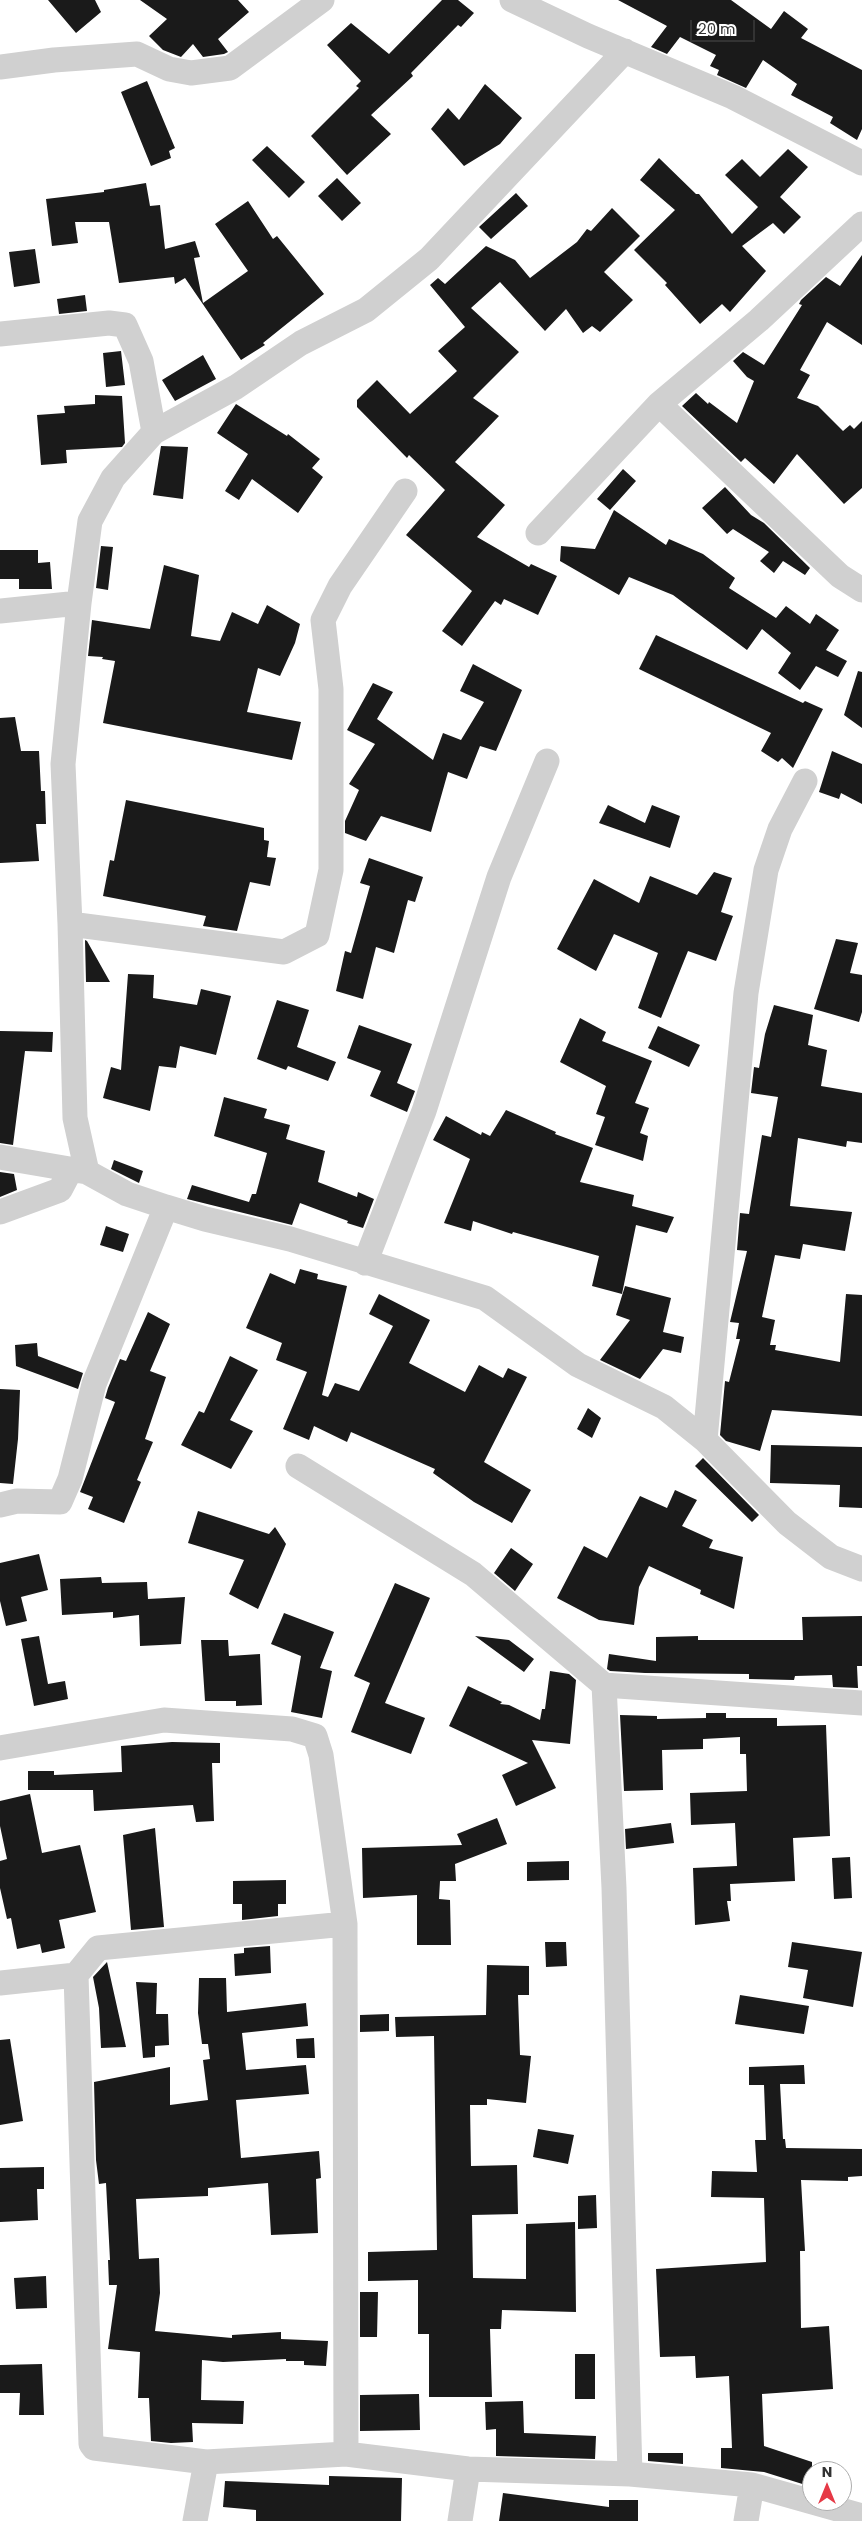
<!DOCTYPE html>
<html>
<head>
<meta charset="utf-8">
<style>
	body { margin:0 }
	#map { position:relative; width:862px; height:2521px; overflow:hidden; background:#fff; font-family:Poppins,sans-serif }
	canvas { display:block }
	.north { position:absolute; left:802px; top:2461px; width:50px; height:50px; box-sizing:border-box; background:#fff; border:1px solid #adadad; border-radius:50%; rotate:0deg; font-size:14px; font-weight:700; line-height:20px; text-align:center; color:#333 }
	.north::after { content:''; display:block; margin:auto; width:18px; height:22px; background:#e63946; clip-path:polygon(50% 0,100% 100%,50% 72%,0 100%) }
	.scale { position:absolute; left:690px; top:20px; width:65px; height:22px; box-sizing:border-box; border:2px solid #333; border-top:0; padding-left:6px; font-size:15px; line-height:18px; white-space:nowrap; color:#333; -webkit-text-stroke:4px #fff; paint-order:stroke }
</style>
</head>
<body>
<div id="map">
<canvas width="862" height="2521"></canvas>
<div class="north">N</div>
<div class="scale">20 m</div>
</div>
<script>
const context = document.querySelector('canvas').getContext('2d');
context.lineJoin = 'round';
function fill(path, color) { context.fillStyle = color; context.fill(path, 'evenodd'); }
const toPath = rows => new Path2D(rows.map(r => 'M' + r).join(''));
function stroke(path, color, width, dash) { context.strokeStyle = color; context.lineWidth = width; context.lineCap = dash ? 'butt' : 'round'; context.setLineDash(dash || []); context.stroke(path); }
fill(toPath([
	[48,0,95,0,101,12,76,33],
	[140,0,238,0,249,12,218,39,228,52,224,54,203,57,193,44,181,57,163,50,149,36,167,19],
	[442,0,458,0,474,13,461,27,458,25,411,73,413,76,371,115,391,134,347,175,311,136,359,88,356,86,361,81,327,45,351,23,389,54],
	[618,0,731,0,771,29,784,11,808,29,801,38,862,70,862,129,857,140,830,123,833,117,791,95,797,84,763,60,746,88,717,75,719,70,710,66,716,55,680,37,667,54,651,47,667,26],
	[147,81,175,148,169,151,171,158,151,166,121,92],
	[485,84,522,118,500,144,464,166,431,129,448,108,459,120],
	[267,146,305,182,289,198,252,160],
	[788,149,808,167,780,197,801,217,784,234,773,223,742,246,766,271,730,312,722,304,700,324,665,285,667,283,634,250,675,210,640,180,659,158,696,194,699,194,732,234,758,207,725,175,742,159,760,177],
	[337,178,361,203,342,221,318,196],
	[146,183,150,206,160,205,165,249,195,241,200,257,194,258,203,303,248,271,215,224,248,201,273,239,277,236,324,294,263,343,265,345,241,360,185,278,175,284,174,277,119,283,109,222,75,222,78,243,52,246,46,199,104,192,104,190],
	[516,193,528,206,491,239,479,227],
	[612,208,640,236,604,272,633,300,600,332,592,326,583,333,566,309,545,331,500,282,471,308,519,352,473,398,499,416,455,462,505,505,477,537,529,567,531,564,557,576,538,615,504,599,501,605,495,601,462,646,442,631,472,591,406,535,445,490,409,455,407,458,357,407,357,400,377,380,410,414,457,371,438,351,465,327,430,285,438,278,445,284,486,246,515,260,530,278,577,242,587,229,591,231],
	[35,249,40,283,14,287,9,252],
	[862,255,862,345,827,322,800,370,810,375,797,398,818,406,843,431,850,425,854,429,862,421,862,488,844,504,797,454,774,484,745,458,741,462,682,406,696,393,708,404,709,402,737,423,754,381,747,377,733,361,743,352,764,365,802,305,799,304,801,300,826,277,840,286],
	[85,295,87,311,59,314,57,299],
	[121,351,125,385,106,387,103,353],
	[203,355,216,379,175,401,162,380],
	[95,395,122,396,125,443,122,447,66,450,67,463,41,465,37,415,65,413,64,406,95,404],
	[236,404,287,436,288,434,320,459,312,468,323,477,298,513,252,479,239,500,225,491,248,454,217,433],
	[161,446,188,447,183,499,153,495],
	[623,469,636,481,610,510,597,499],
	[725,487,751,515,764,523,810,568,805,575,783,561,774,573,760,561,769,552,733,529,727,534,702,508],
	[614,510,666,545,669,539,703,554,735,578,729,588,776,618,786,606,810,624,816,614,839,630,826,650,847,661,838,677,816,666,800,690,778,673,791,653,762,629,747,650,673,595,629,577,619,595,560,561,561,546,595,549],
	[101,546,113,547,108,590,96,588],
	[0,550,38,550,38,563,50,562,52,589,19,589,19,579,0,579],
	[164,565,199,575,191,636,220,641,232,612,258,624,267,605,300,624,295,643,280,676,258,668,247,712,301,722,292,760,103,723,115,661,102,659,103,657,88,656,92,620,150,629],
	[656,635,803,703,805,701,823,709,793,768,782,758,778,762,761,751,771,733,639,669],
	[473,664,522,690,496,751,480,746,467,779,448,772,431,832,381,816,366,841,345,833,345,821,359,790,349,784,375,744,347,730,373,683,393,692,377,719,433,760,443,733,461,740,484,702,460,691],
	[858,671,862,672,862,728,844,715],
	[15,717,21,751,39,751,41,791,45,791,46,824,36,824,39,861,0,863,0,718],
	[832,751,862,764,862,804,841,793,839,799,819,792],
	[126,800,264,828,264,840,269,841,267,857,276,858,270,886,250,882,237,931,203,926,206,916,103,896,110,860,114,861],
	[608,805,645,823,652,805,680,816,670,848,599,823],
	[369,858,423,877,415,902,408,900,394,953,376,947,363,999,336,991,345,951,351,953,370,886,360,883],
	[714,872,732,878,721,912,733,916,716,961,688,951,661,1018,638,1008,658,953,614,934,596,971,557,949,594,879,639,903,650,876,697,895],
	[836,939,858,943,850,973,862,975,862,1012,859,1022,814,1009],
	[85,940,87,941,110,982,86,982],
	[128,974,154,975,153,998,197,1005,201,989,231,996,216,1055,180,1046,176,1068,159,1066,150,1111,103,1098,111,1067,121,1070],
	[277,1000,309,1010,297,1047,336,1062,328,1081,288,1066,286,1070,257,1059],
	[774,1005,813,1015,808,1045,827,1050,821,1086,862,1093,862,1143,847,1141,846,1147,798,1138,790,1206,852,1212,845,1251,803,1244,800,1259,775,1255,762,1317,775,1320,770,1345,776,1345,775,1350,840,1362,846,1294,862,1295,862,1416,772,1410,760,1451,726,1441,720,1435,725,1381,729,1382,740,1339,736,1339,739,1323,730,1322,747,1251,737,1250,740,1213,749,1214,762,1135,771,1137,778,1097,751,1093,754,1067,759,1068,765,1034],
	[580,1018,606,1032,602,1041,652,1061,635,1103,649,1108,640,1133,648,1136,643,1161,595,1145,605,1117,596,1114,606,1086,560,1062],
	[359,1025,412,1044,397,1083,415,1091,407,1112,370,1096,381,1071,347,1058],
	[658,1026,700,1045,689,1067,648,1048],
	[0,1031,53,1032,52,1052,25,1051,13,1145,0,1143],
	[224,1097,267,1109,264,1118,290,1125,286,1139,325,1151,318,1182,357,1197,358,1192,374,1199,363,1228,347,1223,348,1221,300,1203,292,1225,187,1199,192,1185,249,1202,252,1194,256,1194,267,1153,214,1136],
	[506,1110,556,1132,555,1134,593,1148,580,1182,634,1195,632,1206,674,1217,667,1233,636,1225,622,1294,592,1286,599,1256,513,1232,512,1234,473,1221,471,1231,444,1223,470,1159,433,1140,446,1116,481,1135,482,1132,490,1136],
	[114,1160,143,1171,139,1183,111,1169],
	[0,1172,14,1174,17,1190,0,1197],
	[106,1226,129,1234,123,1252,100,1245],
	[300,1269,318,1274,317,1279,347,1286,322,1395,328,1397,335,1383,359,1391,393,1326,369,1314,379,1294,430,1320,409,1363,465,1392,479,1365,503,1378,508,1368,527,1377,484,1462,531,1490,512,1523,474,1502,433,1473,435,1469,351,1432,347,1442,314,1426,309,1440,283,1429,307,1372,276,1360,282,1343,246,1328,270,1273,295,1284],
	[625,1286,671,1298,663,1332,684,1337,681,1353,663,1349,640,1379,600,1360,630,1320,616,1315],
	[148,1312,170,1324,150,1371,166,1377,145,1439,153,1442,137,1480,141,1482,124,1523,88,1509,93,1497,80,1492,115,1402,105,1398,108,1388,120,1359,126,1361],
	[37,1343,38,1356,83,1373,78,1389,16,1366,15,1345],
	[230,1356,258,1370,230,1420,253,1431,231,1469,181,1445,199,1411,204,1413],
	[0,1389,20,1390,18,1439,13,1484,0,1483],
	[588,1408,601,1418,592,1438,577,1429],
	[771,1445,862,1447,862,1508,839,1507,840,1485,770,1483],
	[703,1458,759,1515,752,1522,695,1466],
	[675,1490,697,1500,682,1526,713,1540,709,1548,743,1557,734,1609,700,1594,701,1590,649,1566,639,1587,634,1625,599,1620,557,1598,584,1546,607,1558,640,1496,667,1508],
	[198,1511,269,1534,275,1527,286,1544,258,1609,229,1594,244,1560,188,1543],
	[511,1548,533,1564,515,1591,494,1573],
	[39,1554,48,1590,21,1597,27,1621,6,1626,0,1601,0,1563],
	[101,1577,102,1583,147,1582,148,1599,185,1597,181,1644,140,1646,139,1615,113,1618,113,1612,62,1615,60,1579],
	[395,1583,430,1598,385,1703,425,1718,411,1754,351,1732,370,1683,354,1676],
	[284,1613,334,1632,320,1668,332,1671,322,1718,291,1712,301,1656,271,1644],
	[862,1616,862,1666,857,1666,858,1688,833,1687,832,1675,795,1676,794,1680,749,1679,749,1674,645,1673,610,1671,607,1669,609,1654,656,1661,656,1637,698,1636,698,1640,803,1640,802,1617],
	[39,1636,48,1684,65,1681,68,1699,34,1706,21,1639],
	[475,1636,509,1640,534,1659,524,1672],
	[201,1640,228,1640,229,1656,260,1654,262,1705,236,1706,236,1701,205,1701],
	[550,1671,569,1674,576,1680,570,1744,532,1740,556,1788,516,1806,502,1775,528,1763,449,1726,468,1686,502,1702,500,1704,509,1705,540,1720,542,1709,545,1709],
	[706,1713,726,1713,726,1718,777,1718,777,1726,826,1725,830,1836,793,1838,795,1881,730,1884,731,1901,727,1901,730,1921,695,1925,693,1868,737,1866,735,1823,691,1825,690,1793,747,1791,746,1754,740,1754,740,1737,703,1739,703,1749,662,1750,663,1790,624,1791,620,1715,657,1716,657,1719,706,1718],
	[172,1742,220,1743,220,1763,212,1763,214,1821,196,1822,193,1805,94,1811,93,1790,28,1790,28,1771,54,1771,54,1775,122,1772,121,1746],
	[30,1794,42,1853,80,1845,96,1912,59,1920,65,1948,42,1953,40,1944,17,1949,11,1918,7,1919,0,1888,0,1861,7,1859,0,1826,0,1801],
	[497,1818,507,1844,455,1864,456,1881,440,1881,439,1899,450,1900,451,1945,417,1945,417,1895,363,1898,362,1848,462,1845,457,1834],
	[671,1823,674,1843,626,1849,625,1829],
	[155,1828,164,1927,131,1930,123,1835],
	[850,1857,852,1898,834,1899,832,1858],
	[569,1861,569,1880,527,1881,527,1862],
	[286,1880,286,1904,278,1904,278,1916,242,1920,242,1904,233,1904,233,1881],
	[545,1942,566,1942,567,1966,546,1967],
	[792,1942,862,1952,853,2007,803,1998,808,1970,788,1967],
	[270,1946,271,1973,235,1976,234,1954,244,1953,244,1948],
	[107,1962,126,2047,101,2048,99,2008,93,1977],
	[487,1965,529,1966,529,1995,518,1995,520,2055,531,2056,526,2103,487,2099,487,2105,470,2105,471,2166,517,2165,518,2214,472,2215,473,2278,526,2279,526,2224,575,2222,576,2312,502,2310,501,2329,490,2329,492,2397,429,2397,429,2334,418,2334,418,2280,368,2281,368,2252,437,2250,434,2036,396,2037,395,2017,486,2015],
	[199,1978,226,1978,227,2012,306,2003,308,2026,242,2033,246,2070,306,2065,309,2094,236,2100,241,2158,319,2151,321,2178,316,2179,318,2233,271,2235,268,2183,208,2188,208,2196,136,2199,139,2259,159,2258,160,2293,155,2331,232,2338,232,2335,281,2332,281,2339,328,2341,326,2366,304,2365,304,2361,286,2361,286,2359,223,2362,202,2360,201,2400,244,2401,243,2424,192,2423,193,2442,171,2443,151,2441,149,2398,138,2398,140,2352,108,2349,117,2285,109,2285,108,2260,110,2260,106,2183,99,2184,96,2160,94,2082,170,2067,170,2105,208,2100,203,2060,210,2059,208,2044,202,2044,198,2013],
	[136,1982,157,1983,156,2014,168,2014,169,2045,155,2046,155,2057,143,2058],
	[740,1995,809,2006,804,2034,735,2024],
	[389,2014,389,2031,360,2032,360,2015],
	[314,2038,315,2058,297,2058,296,2039],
	[10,2039,23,2121,0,2125,0,2040],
	[804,2065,805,2084,780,2084,783,2139,785,2139,786,2148,862,2149,862,2176,848,2177,848,2181,801,2180,805,2251,800,2251,801,2328,829,2326,833,2389,762,2394,764,2446,812,2462,812,2487,764,2472,721,2468,721,2448,732,2448,729,2376,696,2378,695,2356,660,2357,656,2269,766,2262,764,2198,711,2197,712,2171,757,2172,755,2140,766,2140,764,2085,749,2085,749,2067],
	[538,2129,574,2135,568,2164,533,2157],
	[44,2167,44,2189,37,2189,38,2220,0,2222,0,2168],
	[596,2195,597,2228,578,2229,578,2196],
	[46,2276,47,2308,16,2309,14,2278],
	[360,2292,378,2292,377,2337,360,2337],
	[575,2354,595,2354,595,2399,575,2399],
	[42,2364,44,2415,19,2415,20,2393,0,2393,0,2365],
	[419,2394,420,2430,360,2431,360,2395],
	[523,2401,524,2433,596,2436,595,2459,496,2456,496,2429,486,2430,485,2402],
	[648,2453,683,2453,683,2464,648,2461],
	[329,2476,402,2478,401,2521,256,2521,256,2510,223,2507,225,2481,329,2485],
	[503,2493,609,2507,609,2500,638,2500,638,2521,499,2521]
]), '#1a1a1a');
stroke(toPath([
	[512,0,588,36,733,97,862,163],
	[0,67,54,60,137,54,169,69,191,73,230,68,322,0],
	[0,334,109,323,125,325,141,361,154,432],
	[659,404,840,576,862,590],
	[538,533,659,404,759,320,862,224],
	[0,611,79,603],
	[70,924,284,952,317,935,331,870,331,689,323,620,340,586,405,491],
	[0,1157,87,1172,127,1194,166,1207,205,1219,290,1239,485,1298,578,1365,664,1407,705,1440,787,1523,831,1557,862,1569],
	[87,1172,75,1118,70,924,63,764,79,603,90,521,113,478,154,432,236,387,301,343,366,310,429,259,625,51],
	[0,1212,60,1190,70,1171],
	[365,1263,424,1111,499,877,547,761],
	[705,1440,746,993,766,870,780,829,805,781],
	[298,1466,473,1574,604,1685,862,1703],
	[0,1505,17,1501,60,1502,70,1479,94,1384,166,1207],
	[604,1685,614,1888,630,2474],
	[0,1748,164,1720,292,1729,315,1736,321,1755,345,1924,346,2454],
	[76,1975,98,1948,345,1924],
	[0,1983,76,1975,91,2444,94,2448,206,2462,346,2454,468,2469,630,2474,752,2485,862,2516],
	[195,2521,206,2462],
	[460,2521,468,2469],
	[746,2521,752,2485]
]), '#d0d0d0', 25);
</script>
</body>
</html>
